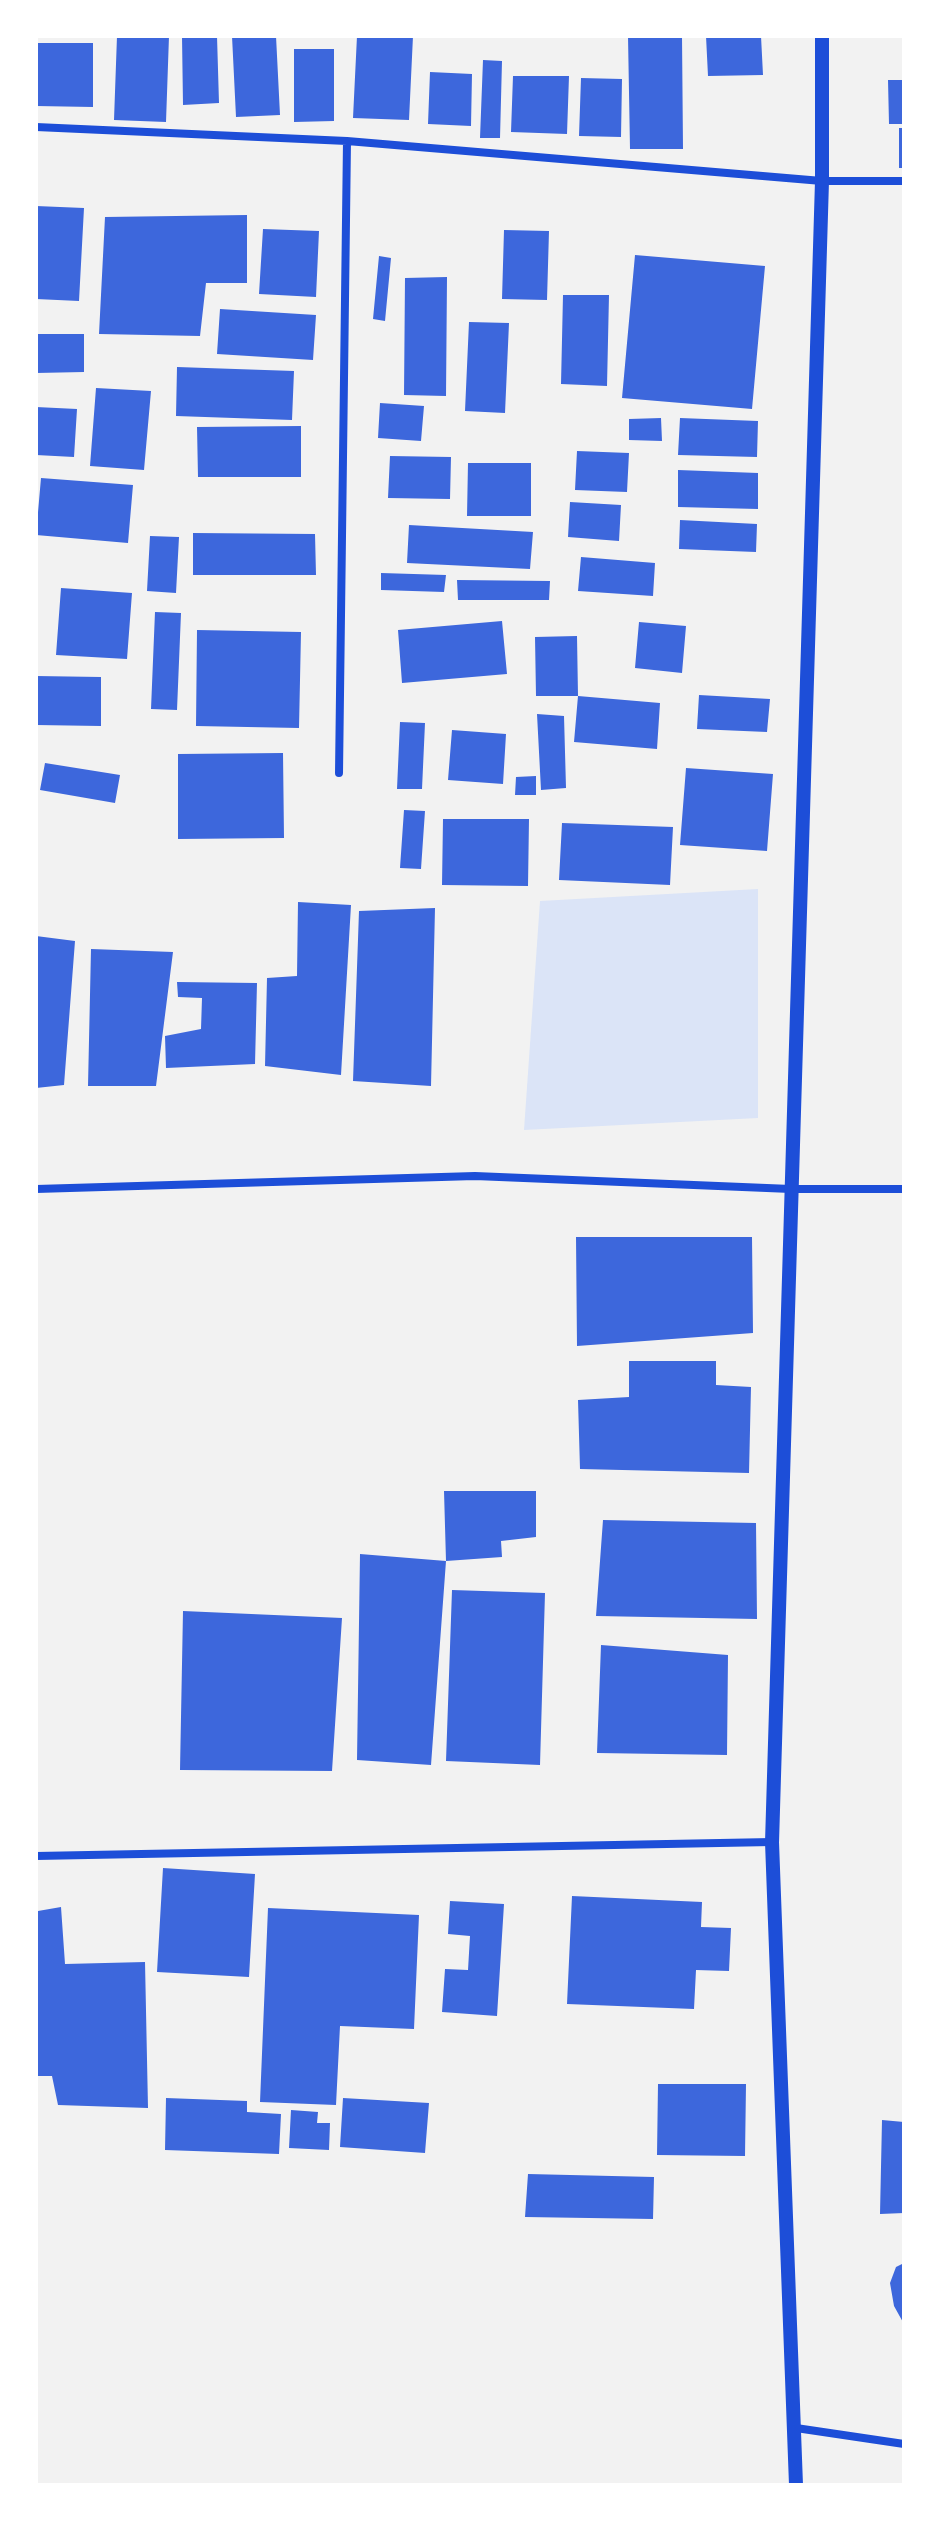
<!DOCTYPE html>
<html>
<head>
<meta charset="utf-8">
<style>
	body { margin:0 }
	#map { position:relative; width:940px; height:2521px; overflow:hidden; background:#f2f2f2; font-family:Rubik,sans-serif }
	canvas { display:block }
	.frame { position:absolute; inset:0; border:38px solid #fff; pointer-events:none }
</style>
</head>
<body>
<div id="map">
<canvas width="940" height="2521"></canvas>
<div class="frame"></div>
</div>
<script>
const context = document.querySelector('canvas').getContext('2d');
context.lineJoin = 'round';
function fill(path, color) { context.fillStyle = color; context.fill(path, 'evenodd'); }
const toPath = rows => new Path2D(rows.map(r => 'M' + r).join(''));
function stroke(path, color, width, dash) { context.strokeStyle = color; context.lineWidth = width; context.lineCap = dash ? 'butt' : 'round'; context.setLineDash(dash || []); context.stroke(path); }
fill(toPath([
	[758,889,758,1118,524,1130,540,901]
]), '#dbe4f7');
fill(toPath([
	[117,36,169,36,166,122,114,120],
	[182,36,217,36,219,103,183,105],
	[232,36,276,36,280,115,236,117],
	[357,36,413,36,409,120,353,118],
	[628,36,682,36,683,149,630,149],
	[706,36,761,36,763,75,708,76],
	[36,43,93,43,93,107,36,106],
	[294,49,334,49,334,121,294,122],
	[483,60,502,61,500,138,480,138],
	[430,72,472,74,471,126,428,124],
	[513,76,569,76,567,134,511,132],
	[581,78,622,79,621,137,579,136],
	[888,80,904,80,904,124,889,124],
	[899,128,904,128,904,168,899,168],
	[36,206,84,208,79,301,36,299],
	[247,215,247,283,206,283,200,336,99,334,105,217],
	[263,229,319,231,316,297,259,294],
	[504,230,549,231,547,300,502,299],
	[635,255,765,266,752,409,622,398],
	[379,256,391,258,385,321,373,319],
	[447,277,446,396,404,395,405,278],
	[563,295,609,295,607,386,561,384],
	[220,309,316,315,313,360,217,354],
	[469,322,509,323,505,413,465,411],
	[36,334,84,334,84,372,36,373],
	[177,367,294,371,292,420,176,416],
	[96,388,151,391,144,470,90,466],
	[380,403,424,406,421,441,378,438],
	[36,407,77,409,74,457,36,455],
	[661,418,662,441,629,440,629,419],
	[680,418,758,421,757,457,678,455],
	[301,426,301,477,198,477,197,427],
	[577,451,629,453,627,492,575,490],
	[390,456,451,457,450,499,388,498],
	[468,463,531,463,531,516,467,516],
	[678,470,758,473,758,509,678,507],
	[41,478,133,485,128,543,36,535],
	[570,502,621,505,619,541,568,537],
	[680,520,757,524,756,552,679,549],
	[409,525,533,532,530,569,407,563],
	[193,533,315,534,316,575,193,575],
	[150,536,179,537,176,593,147,591],
	[581,557,655,563,653,596,578,591],
	[381,573,446,575,444,592,381,590],
	[457,580,550,581,549,600,458,600],
	[61,588,132,593,127,659,56,655],
	[155,612,181,613,177,710,151,709],
	[502,621,507,674,402,683,398,630],
	[639,622,686,626,682,673,635,668],
	[197,630,301,632,299,728,196,726],
	[577,636,578,696,536,696,535,637],
	[36,676,101,677,101,726,36,725],
	[699,695,770,699,767,732,697,729],
	[578,696,660,703,657,749,574,742],
	[537,714,564,716,566,788,541,790],
	[400,722,425,723,422,789,397,789],
	[452,730,506,734,503,784,448,780],
	[283,753,284,838,178,839,178,754],
	[45,763,120,775,115,803,40,790],
	[686,768,773,774,767,851,680,845],
	[536,776,536,795,515,795,516,777],
	[404,810,425,811,421,869,400,868],
	[443,819,529,819,528,886,442,885],
	[562,823,673,827,670,885,559,880],
	[298,902,351,905,341,1075,265,1066,267,978,297,976],
	[435,908,431,1086,353,1081,359,911],
	[36,936,75,941,64,1085,36,1088],
	[91,949,173,952,156,1086,88,1086],
	[177,982,257,983,255,1064,166,1068,165,1036,201,1029,202,998,178,997],
	[576,1237,752,1237,753,1333,577,1346],
	[629,1361,716,1361,716,1385,751,1387,749,1473,580,1469,578,1400,629,1397],
	[444,1491,536,1491,536,1537,501,1541,502,1557,446,1561],
	[603,1520,756,1523,757,1619,596,1616],
	[360,1554,446,1561,431,1765,357,1760],
	[452,1590,545,1593,540,1765,446,1761],
	[183,1611,342,1618,332,1771,180,1770],
	[601,1645,728,1655,727,1755,597,1753],
	[163,1868,255,1874,249,1977,157,1972],
	[572,1896,702,1902,701,1927,731,1928,729,1971,696,1970,694,2009,567,2004],
	[450,1901,504,1904,497,2016,442,2012,445,1969,468,1970,470,1936,448,1934],
	[61,1907,65,1964,145,1962,148,2108,58,2105,52,2076,36,2076,38,1911],
	[268,1908,419,1915,414,2029,340,2026,336,2105,260,2102],
	[658,2084,746,2084,745,2156,657,2155],
	[166,2098,247,2101,247,2112,281,2114,279,2154,165,2150],
	[343,2098,429,2103,425,2153,340,2147],
	[291,2110,318,2112,317,2123,330,2123,329,2150,289,2148],
	[882,2120,904,2122,904,2213,880,2214],
	[528,2174,654,2177,653,2219,525,2217],
	[904,2263,904,2324,894,2306,890,2283,896,2267]
]), '#3d67dc');
stroke(toPath([
	[36,127,347,141,822,181,904,181],
	[339,773,347,141],
	[36,1189,475,1176,791,1189,904,1189],
	[36,1856,772,1842],
	[796,2428,904,2444]
]), '#1d4ed8', 8);
stroke(toPath([
	[796,2485,772,1842,822,181,822,36]
]), '#1d4ed8', 14);
</script>
</body>
</html>
